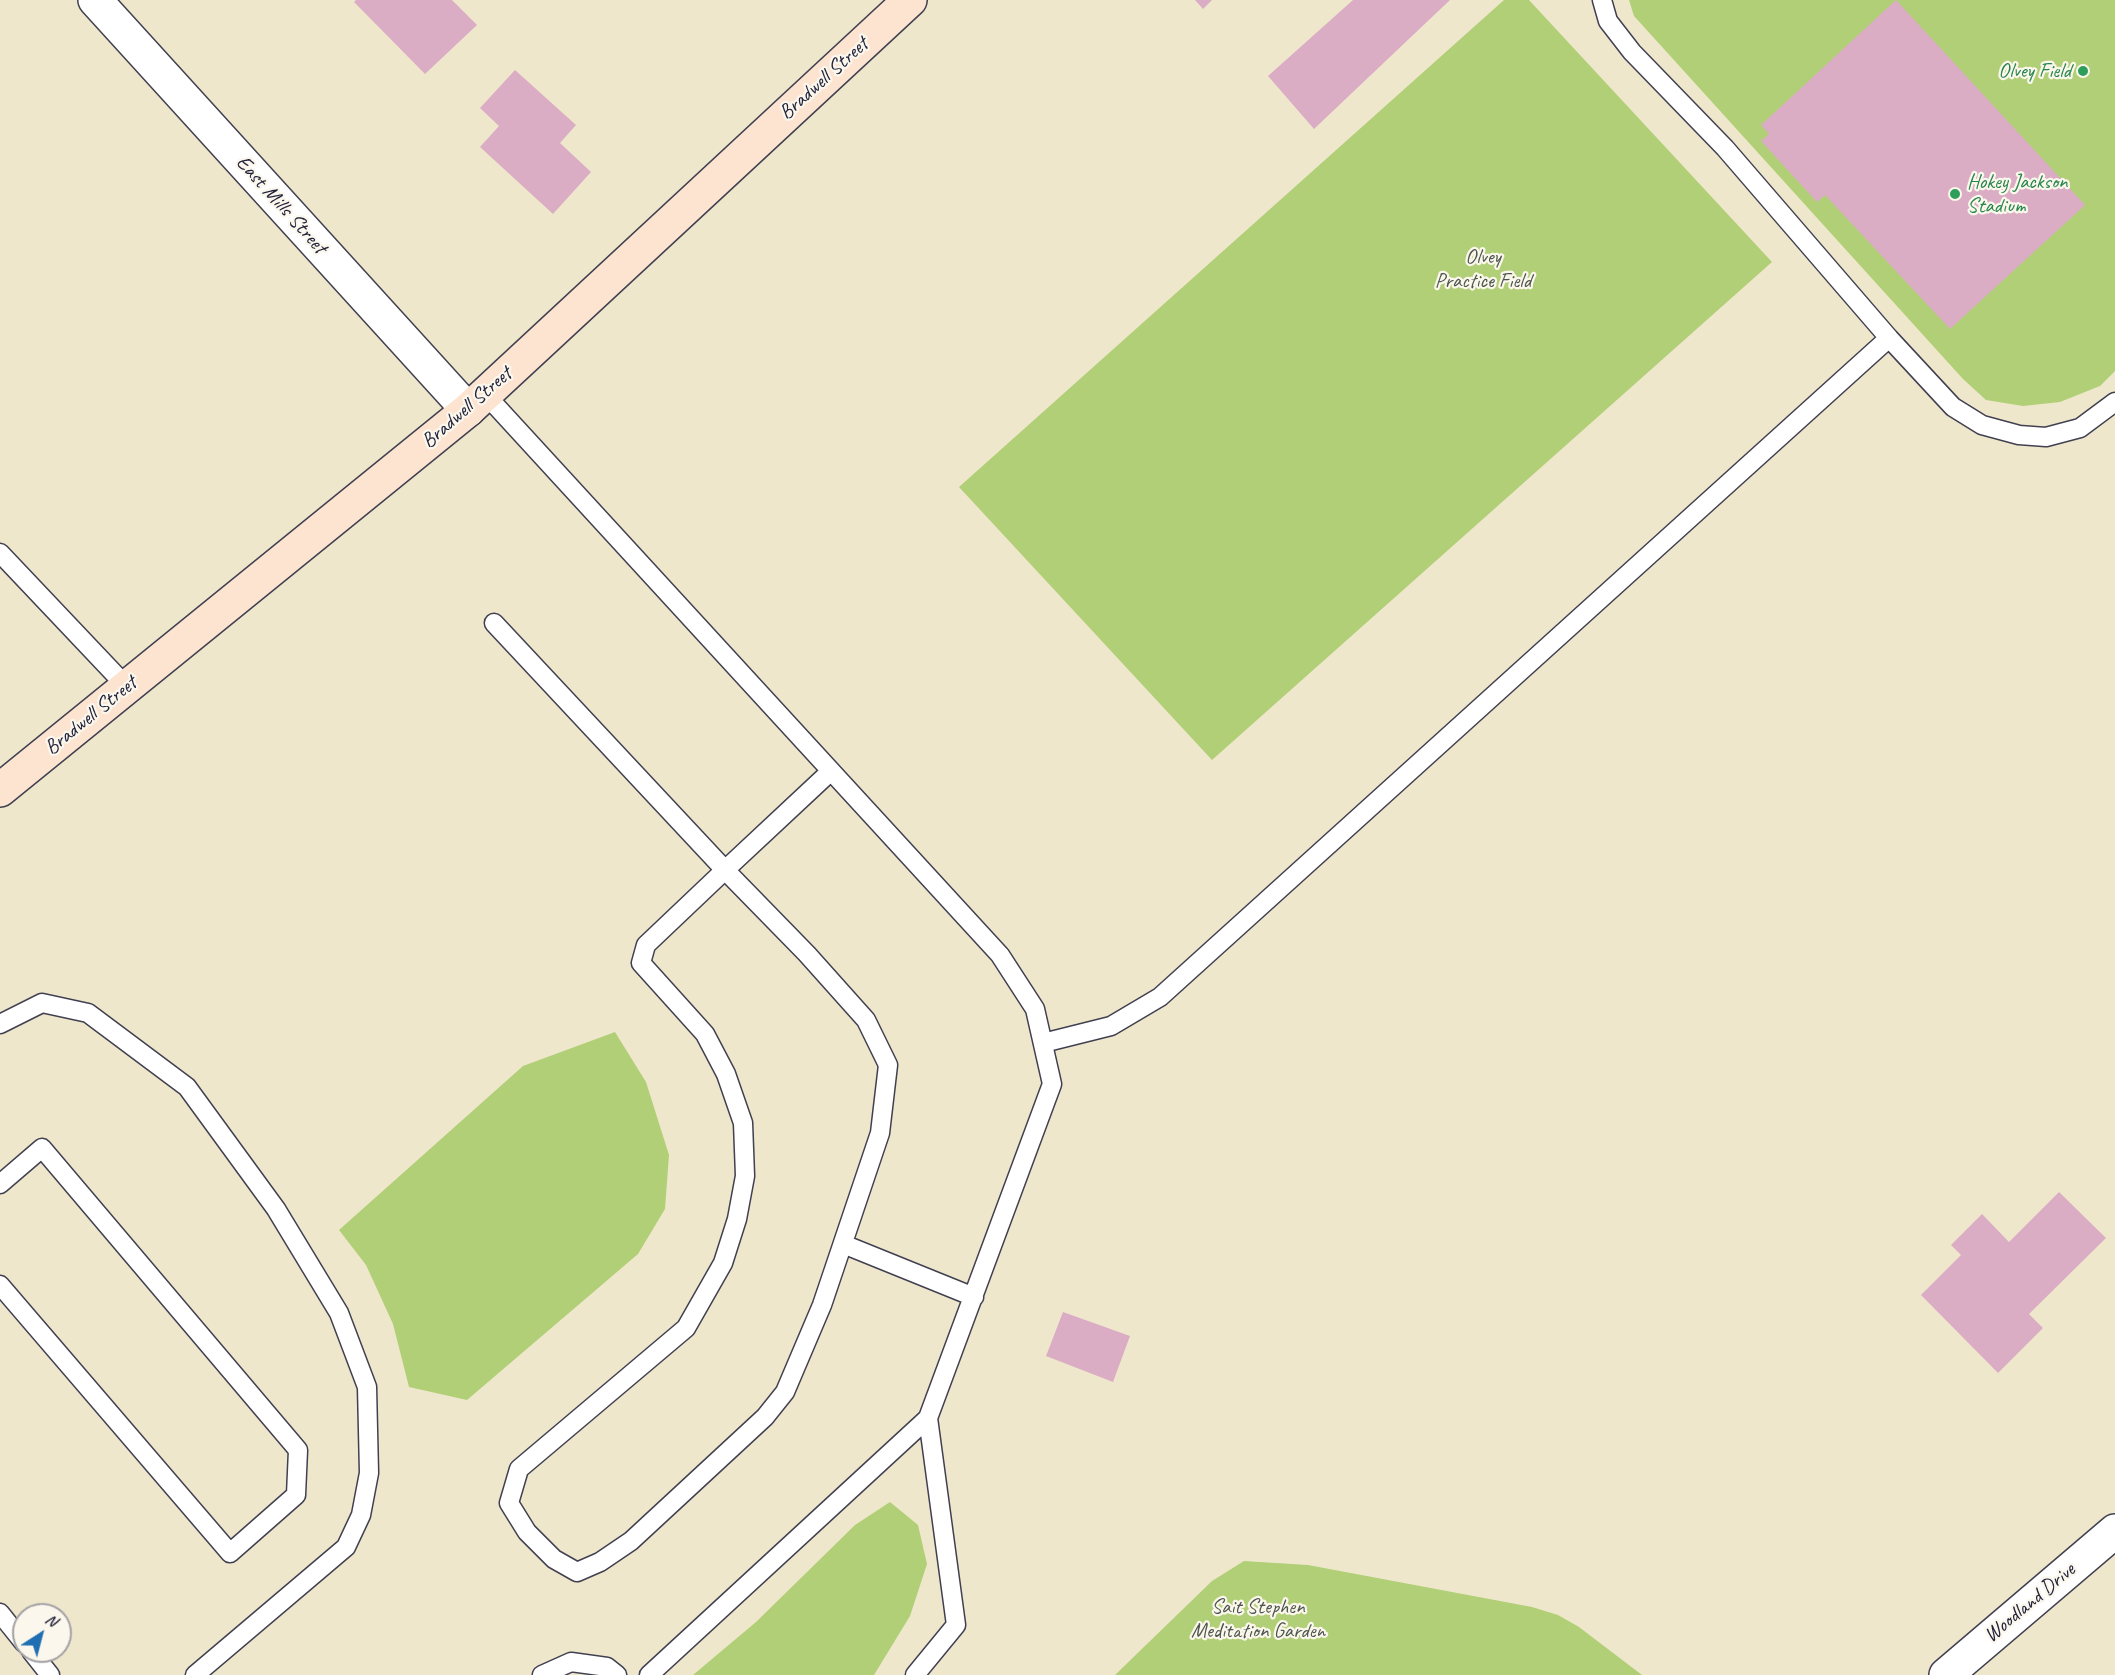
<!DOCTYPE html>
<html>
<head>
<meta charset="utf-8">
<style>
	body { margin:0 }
	#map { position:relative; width:2115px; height:1675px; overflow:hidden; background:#efe7cc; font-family:Caveat,sans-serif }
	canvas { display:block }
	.north { position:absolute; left:12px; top:1603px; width:60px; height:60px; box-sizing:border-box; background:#fbf7ec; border:2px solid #a4a2a5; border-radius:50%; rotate:36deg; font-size:16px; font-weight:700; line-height:24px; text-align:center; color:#22223b }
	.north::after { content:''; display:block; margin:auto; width:21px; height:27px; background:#1f6fb2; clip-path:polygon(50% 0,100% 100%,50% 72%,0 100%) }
</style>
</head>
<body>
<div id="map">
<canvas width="2115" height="1675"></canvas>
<div class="north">N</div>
</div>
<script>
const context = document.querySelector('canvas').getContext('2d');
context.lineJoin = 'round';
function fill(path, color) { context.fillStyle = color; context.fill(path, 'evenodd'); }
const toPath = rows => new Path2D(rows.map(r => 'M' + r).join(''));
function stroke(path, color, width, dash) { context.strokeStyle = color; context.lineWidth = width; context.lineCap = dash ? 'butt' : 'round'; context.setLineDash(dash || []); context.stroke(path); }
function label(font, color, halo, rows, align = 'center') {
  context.font = font + ' Caveat,sans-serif'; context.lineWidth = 4.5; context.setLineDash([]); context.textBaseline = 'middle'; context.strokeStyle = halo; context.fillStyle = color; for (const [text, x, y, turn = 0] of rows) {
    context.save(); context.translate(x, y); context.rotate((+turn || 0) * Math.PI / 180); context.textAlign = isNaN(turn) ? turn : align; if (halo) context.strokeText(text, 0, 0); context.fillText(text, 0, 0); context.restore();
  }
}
fill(toPath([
	[1504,0,1529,0,1772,262,1212,760,959,487],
	[1629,0,2115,0,2115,371,2100,386,2060,402,2023,406,1986,400,1963,379,1634,16],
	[615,1032,646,1082,669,1155,665,1209,638,1254,467,1400,409,1387,393,1324,366,1265,339,1230,523,1066],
	[890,1502,918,1525,927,1564,910,1616,874,1675,693,1675,756,1622,855,1525],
	[1244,1561,1308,1565,1532,1607,1558,1615,1579,1627,1642,1675,1115,1675,1212,1581]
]), '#b1cf76');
fill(toPath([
	[356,0,452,0,477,25,425,74,354,2],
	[1195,0,1212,0,1203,9],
	[1353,0,1450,0,1314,129,1268,76],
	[1896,0,2085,205,1950,329,1825,195,1817,202,1761,141,1769,134,1761,125],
	[515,70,576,125,560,143,591,172,553,214,480,147,499,126,480,108],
	[2059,1192,2106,1238,2029,1314,2043,1328,1998,1373,1921,1295,1961,1255,1951,1245,1982,1214,2009,1242],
	[1063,1312,1130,1336,1113,1382,1046,1356]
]), '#daadc4');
const lane = toPath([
	[1602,0,1608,21,1632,52,1725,148,1889,338],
	[485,394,1000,955,1035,1009,1052,1084,928,1418,649,1675],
	[0,553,126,686],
	[494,623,725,870,807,954,866,1020,888,1065,880,1133,822,1305,785,1392,765,1417,631,1541,600,1562,577,1572,554,1559,527,1532,509,1503,519,1469,686,1328,723,1263,737,1219,745,1176,743,1123,726,1074,705,1034,641,963,646,945,725,870,831,771],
	[0,1024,42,1003,88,1013,187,1087,276,1209,339,1313,367,1387,369,1473,361,1515,346,1547,195,1675],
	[1043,1043,1111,1026,1160,997,1889,338,1953,407,1982,425,2019,435,2046,437,2080,428,2115,402],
	[0,1184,42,1148,298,1450,296,1495,230,1553,0,1285],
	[843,1244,974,1297],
	[0,1613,24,1643],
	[31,1651,50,1675],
	[542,1675,571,1662,607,1667,617,1675],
	[915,1675,956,1625,928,1418]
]);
const street = toPath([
	[95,0,468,410],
	[1946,1675,2115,1531]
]);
const secondary = toPath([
	[0,790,468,410,910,0]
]);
stroke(lane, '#414051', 21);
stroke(street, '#414051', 36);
stroke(secondary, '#414051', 36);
stroke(lane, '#fff', 18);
stroke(street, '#fff', 33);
stroke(secondary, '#fde4d1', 33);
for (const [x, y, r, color] of [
	[2083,71,6,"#2e9e5b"],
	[1955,194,6,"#2e9e5b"]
]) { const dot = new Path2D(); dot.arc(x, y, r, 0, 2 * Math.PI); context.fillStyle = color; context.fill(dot); stroke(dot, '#fbf7ec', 2); }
label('21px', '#27864d', '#fbf7ec', [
	["Olvey Field",2071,71],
	["Hokey Jackson",1967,182,"left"],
	["Stadium",1967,206,"left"]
], 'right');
label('21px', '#22223b', '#fbf7ec', [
	["Bradwell Street",824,79,-42],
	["East Mills Street",281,205,48],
	["Bradwell Street",467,408,-41],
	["Bradwell Street",91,716,-39],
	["Woodland Drive",2030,1603,-40]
]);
label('21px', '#4d564d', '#fbf7ec', [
	["Olvey",1483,257],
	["Practice Field",1483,281],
	["Sait Stephen",1258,1607],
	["Meditation Garden",1258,1631]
]);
</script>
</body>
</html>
